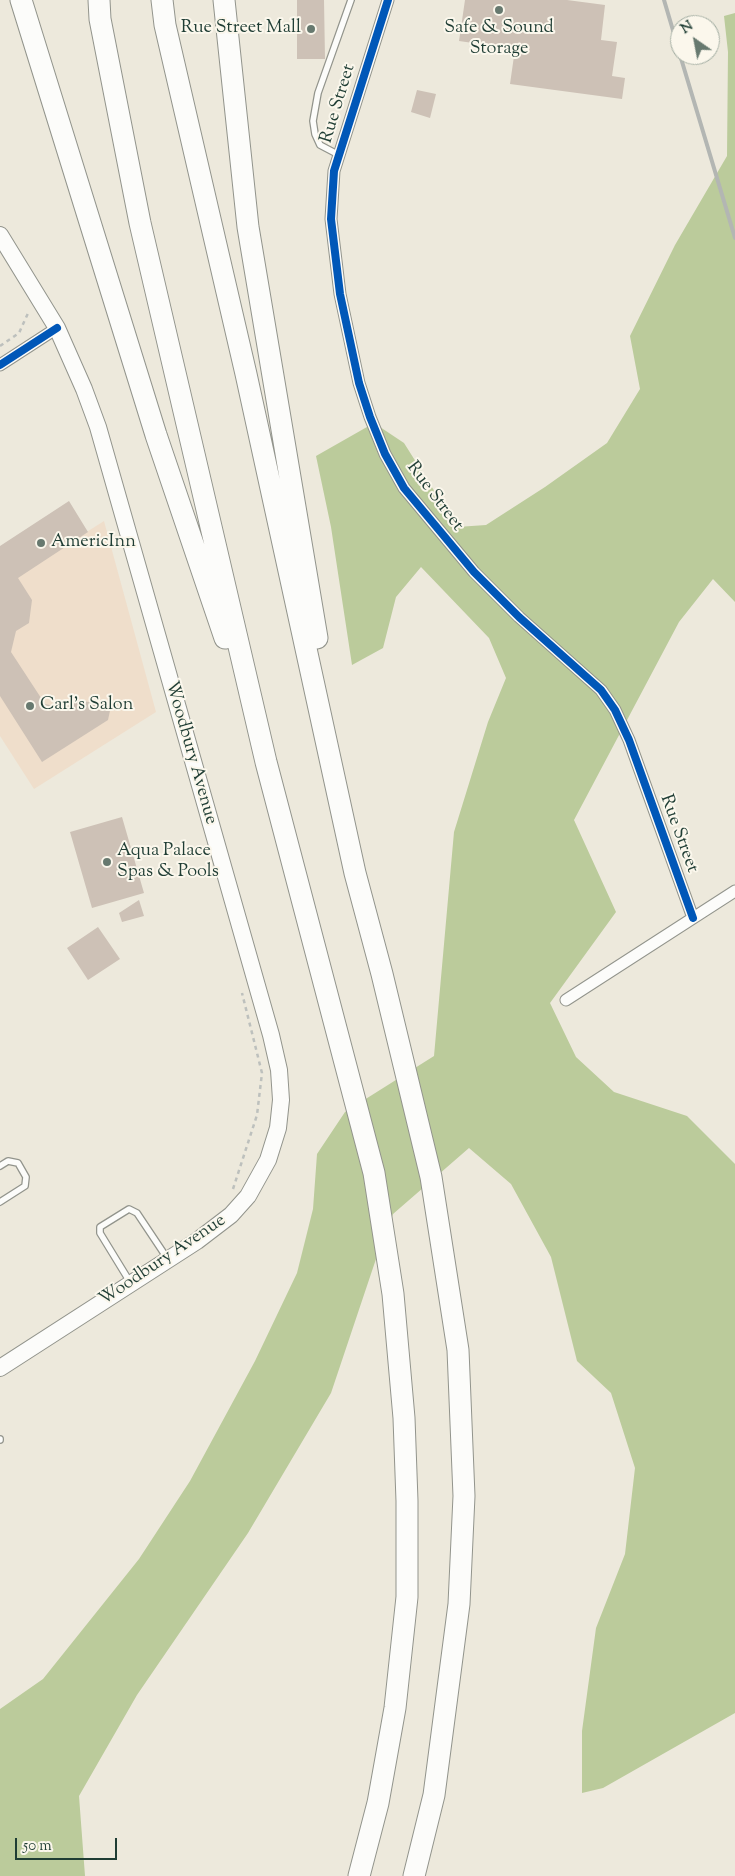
<!DOCTYPE html>
<html>
<head>
<meta charset="utf-8">
<style>
	body { margin:0 }
	#map { position:relative; width:735px; height:1876px; overflow:hidden; background:#ede9dc; font-family:"Sorts Mill Goudy",serif }
	canvas { display:block }
	.north { position:absolute; left:670px; top:15px; width:50px; height:50px; box-sizing:border-box; background:#fbf7ec; border:1px solid #a3ada2; border-radius:50%; rotate:327deg; font-size:14px; font-weight:700; line-height:20px; text-align:center; color:#1f3d34 }
	.north::after { content:''; display:block; margin:auto; width:18px; height:22px; background:#67796f; clip-path:polygon(50% 0,100% 100%,50% 72%,0 100%) }
	.scale { position:absolute; left:15px; top:1838px; width:102px; height:22px; box-sizing:border-box; border:2px solid #1f3d34; border-top:0; padding-left:6px; font-size:15px; line-height:18px; white-space:nowrap; color:#1f3d34; -webkit-text-stroke:4px #fbf7ec; paint-order:stroke }
</style>
</head>
<body>
<div id="map">
<canvas width="735" height="1876"></canvas>
<div class="north">N</div>
<div class="scale">50 m</div>
</div>
<script>
const context = document.querySelector('canvas').getContext('2d');
context.lineJoin = 'round';
function fill(path, color) { context.fillStyle = color; context.fill(path, 'evenodd'); }
const toPath = rows => new Path2D(rows.map(r => 'M' + r).join(''));
function stroke(path, color, width, dash) { context.strokeStyle = color; context.lineWidth = width; context.lineCap = dash ? 'butt' : 'round'; context.setLineDash(dash || []); context.stroke(path); }
function label(font, color, halo, rows, align = 'center') {
  context.font = font + ' "Sorts Mill Goudy",serif'; context.lineWidth = 4; context.setLineDash([]); context.textBaseline = 'middle'; context.strokeStyle = halo; context.fillStyle = color; for (const [text, x, y, turn = 0] of rows) {
    context.save(); context.translate(x, y); context.rotate((+turn || 0) * Math.PI / 180); context.textAlign = isNaN(turn) ? turn : align; if (halo) context.strokeText(text, 0, 0); context.fillText(text, 0, 0); context.restore();
  }
}
fill(toPath([
	[104,521,156,712,34,789,0,736,0,587]
]), '#efdecb');
fill(toPath([
	[735,13,735,602,713,579,679,622,574,820,616,912,550,1003,576,1057,614,1092,687,1116,735,1164,735,1713,603,1788,582,1793,582,1731,596,1628,625,1554,635,1468,611,1393,577,1361,551,1257,511,1184,469,1148,393,1214,377,1256,331,1393,248,1533,137,1695,79,1796,85,1876,0,1876,0,1709,43,1679,139,1559,190,1481,255,1361,297,1273,313,1209,317,1154,345,1112,434,1056,454,832,488,722,506,678,489,638,421,567,396,597,383,648,352,665,331,527,316,456,374,423,404,443,457,527,486,525,545,487,607,443,640,389,630,336,675,245,727,156,728,52,724,16]
]), '#bbcb9b');
fill(toPath([
	[297,0,324,0,325,59,297,59],
	[465,0,567,0,605,5,601,40,617,42,612,76,625,78,622,99,510,84,515,49,459,41],
	[417,90,436,94,430,118,411,112],
	[69,501,88,532,18,578,32,600,29,623,16,631,11,652,45,704,64,708,77,700,111,706,108,720,42,762,0,696,0,546],
	[122,817,144,893,92,908,70,832],
	[139,900,144,916,122,922,119,913],
	[98,927,120,959,88,980,67,948]
]), '#cdc1b6');
const lane = toPath([
	[339,155,320,145,315,134,313,121,318,93,351,0],
	[0,1166,8,1161,18,1163,26,1177,25,1186,0,1202],
	[130,1282,100,1233,100,1227,129,1209,137,1213,167,1258],
	[0,1439,0,1440]
]);
const street = toPath([
	[388,0,334,171,331,219,340,294,359,383,370,417,385,454,404,488,474,572,519,617,601,690,615,710,629,740,693,918],
	[0,365,57,328],
	[566,1000,735,891]
]);
const secondary = toPath([
	[0,235,57,328,84,389,98,427,271,1035,279,1070,281,1100,278,1128,268,1160,248,1196,231,1215,197,1241,0,1368]
]);
const highway = toPath([
	[21,0,156,435,225,638],
	[99,0,100,19,140,223,266,762,374,1173,393,1294,404,1418,407,1501,407,1597,395,1708,378,1803,359,1876],
	[162,0,165,25,246,374,355,873,382,974,431,1177,458,1350,464,1496,459,1604,434,1795,414,1876],
	[224,0,248,227,317,638]
]);
stroke(lane, '#92948c', 8);
stroke(street, '#92948c', 13);
stroke(secondary, '#92948c', 18);
stroke(highway, '#92948c', 23);
stroke(toPath([
	[0,346,19,333,29,311],
	[233,1189,257,1115,262,1073,242,993]
]), '#bdc0bd', 2.5, [4, 4]);
stroke(lane, '#fcfcfa', 5.5);
stroke(street, '#fcfcfa', 11);
stroke(secondary, '#fcfcfa', 16);
stroke(highway, '#fcfcfa', 21);
stroke(toPath([
	[664,0,680,54],
	[680,55,735,238]
]), '#b3b6b3', 4);
stroke(toPath([
	[388,0,334,171,331,219,340,294,359,383,370,417,385,454,404,488,474,572,519,617,601,690,615,710,629,740,693,918],
	[0,365,57,328]
]), '#0057b8', 8);
for (const [x, y, r, color] of [
	[499,10,5,"#67796f"],
	[311,29,5,"#67796f"],
	[41,543,5,"#67796f"],
	[30,706,5,"#67796f"],
	[107,862,5,"#67796f"]
]) { const dot = new Path2D(); dot.arc(x, y, r, 0, 2 * Math.PI); context.fillStyle = color; context.fill(dot); stroke(dot, '#fbf7ec', 2); }
label('18px', '#1f3d34', '#fbf7ec', [
	["Rue Street Mall",301,29,"right"],
	["Safe & Sound",499,29,"center"],
	["Storage",499,50,"center"],
	["AmericInn",51,543],
	["Carl's Salon",40,706],
	["Aqua Palace",117,852],
	["Spas & Pools",117,873]
], 'left');
label('18px', '#1f3d34', '#fbf7ec', [
	["Rue Street",339,104,-73],
	["Rue Street",434,497,53],
	["Woodbury Avenue",190,753,74],
	["Rue Street",678,834,70],
	["Woodbury Avenue",163,1261,-34]
]);
</script>
</body>
</html>
